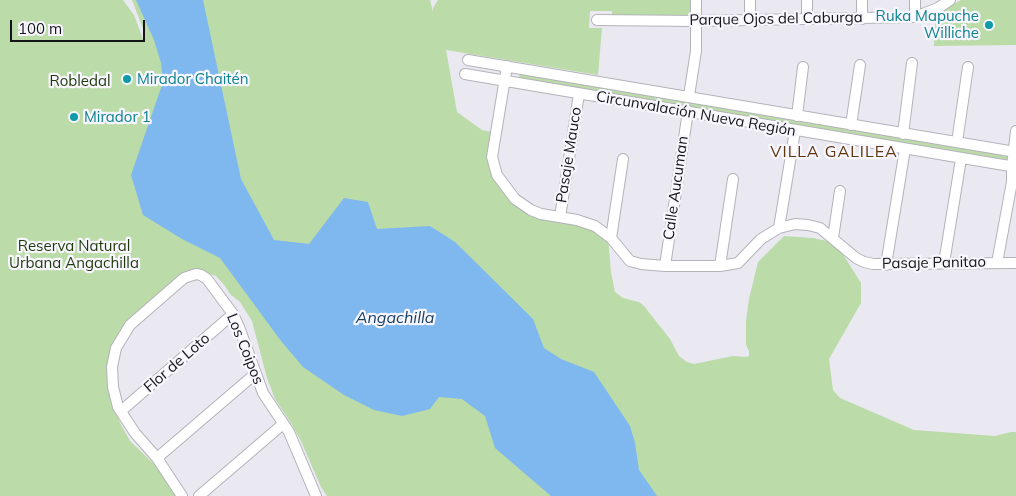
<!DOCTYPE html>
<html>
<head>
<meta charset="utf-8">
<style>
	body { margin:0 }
	#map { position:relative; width:1016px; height:496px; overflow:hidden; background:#eae9f1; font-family:Mulish,sans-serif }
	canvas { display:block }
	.scale { position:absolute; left:10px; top:20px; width:135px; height:22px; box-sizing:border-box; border:2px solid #151518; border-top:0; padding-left:6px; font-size:15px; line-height:18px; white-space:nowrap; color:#151518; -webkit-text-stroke:4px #f8f6fe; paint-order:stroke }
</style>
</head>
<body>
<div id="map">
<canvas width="1016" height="496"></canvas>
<div class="scale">100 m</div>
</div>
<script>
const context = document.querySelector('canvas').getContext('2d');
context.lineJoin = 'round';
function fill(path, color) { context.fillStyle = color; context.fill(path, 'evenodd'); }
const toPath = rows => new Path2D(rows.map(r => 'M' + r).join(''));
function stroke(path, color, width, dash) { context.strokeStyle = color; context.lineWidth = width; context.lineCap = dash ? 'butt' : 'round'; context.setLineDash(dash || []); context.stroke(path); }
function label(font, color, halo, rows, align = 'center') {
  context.font = font + ' Mulish,sans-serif'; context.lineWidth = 4.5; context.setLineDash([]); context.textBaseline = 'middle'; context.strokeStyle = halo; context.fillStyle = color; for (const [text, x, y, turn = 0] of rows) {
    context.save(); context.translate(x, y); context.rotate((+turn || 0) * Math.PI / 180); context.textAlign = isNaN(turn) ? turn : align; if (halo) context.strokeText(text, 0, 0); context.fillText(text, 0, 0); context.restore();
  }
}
fill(toPath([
	[0,0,123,0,134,15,144,42,145,34,132,0,430,0,433,12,433,8,438,0,690,0,690,14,687,15,612,17,612,11,590,11,589,28,602,28,598,75,446,50,457,112,482,130,497,133,496,167,530,211,582,222,608,237,611,272,615,292,623,298,639,302,644,306,670,339,679,356,687,362,694,364,733,356,746,357,749,356,749,351,746,345,746,321,749,299,758,262,784,236,813,238,832,242,844,256,861,283,861,303,829,359,833,390,840,398,914,430,995,436,1011,432,1016,432,1016,496,327,496,321,487,301,441,291,423,275,399,267,378,252,321,240,302,230,294,225,286,216,276,199,270,190,271,169,285,131,325,115,363,115,409,120,423,130,441,154,464,178,496,0,496],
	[961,0,1016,0,1016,45,934,46,936,14],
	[520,72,1005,155,1008,157,1007,161,519,78]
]), '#bbdba8');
fill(toPath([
	[136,0,203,0,241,179,274,240,309,244,344,198,368,202,377,229,430,226,455,242,533,319,544,348,561,359,594,372,630,426,635,443,639,470,657,496,551,496,495,448,485,416,462,399,439,397,430,409,402,416,374,410,344,395,303,367,281,341,220,258,182,239,143,215,131,175,163,82,161,63,154,40]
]), '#7fb8ef');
const minor = toPath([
	[862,0,862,19],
	[915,17,915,0],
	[807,19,807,0],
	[597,20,696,21,915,17,938,8,950,0],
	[750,20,750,0],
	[468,60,1016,152],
	[507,66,492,157,497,175,515,199,531,210,541,214,577,220,595,226,611,238,630,261,641,264,665,266,720,266,738,263,761,239,779,228,795,224,808,225,820,228,856,258,864,262,873,264,1016,263],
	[465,74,1016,167],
	[689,96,696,51,696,0],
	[797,116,803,67],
	[851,125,860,65],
	[903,134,912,63],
	[957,142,968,67],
	[560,217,579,94],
	[779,228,795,131],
	[611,238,623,159],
	[833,238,840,191],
	[944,263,961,159],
	[997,263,1012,182,1012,166,1016,131],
	[886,265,905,149],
	[665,266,688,111],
	[720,266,733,179],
	[121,411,233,314],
	[157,458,255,374],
	[182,496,157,458,135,433,118,407,113,387,112,367,116,348,130,325,184,278,196,274,201,275,207,279,233,314,239,327,263,393,289,432,316,496],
	[199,496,283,424]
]);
stroke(minor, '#b4b2ba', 12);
stroke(minor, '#fff', 10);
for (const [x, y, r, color] of [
	[989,25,5,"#0f9aa8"],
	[127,79,5,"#0f9aa8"],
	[74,117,5,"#0f9aa8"]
]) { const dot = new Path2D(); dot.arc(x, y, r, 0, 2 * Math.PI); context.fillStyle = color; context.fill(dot); stroke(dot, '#f8f6fe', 2); }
label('15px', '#0d838f', '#f8f6fe', [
	["Ruka Mapuche",979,16,"right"],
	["Williche",979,33,"right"],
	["Mirador Chaitén",137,79],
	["Mirador 1",84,117]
], 'left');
label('15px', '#151518', '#f8f6fe', [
	["Parque Ojos del Caburga",776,19,-1],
	["Circunvalación Nueva Región",696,114,10],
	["Pasaje Mauco",569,155,-81],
	["Calle Aucuman",676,188,-82],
	["Pasaje Panitao",934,263,-1],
	["Los Coipos",245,349,68],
	["Flor de Loto",177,363,-41]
]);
label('15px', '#1f390a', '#f8f6fe', [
	["Robledal",80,81],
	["Reserva Natural",74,246],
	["Urbana Angachilla",74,263]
]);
context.letterSpacing = '1px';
label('16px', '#5f350c', '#f8f6fe', [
	["VILLA GALILEA",834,152]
]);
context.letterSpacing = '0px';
label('italic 16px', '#163f63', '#f8f6fe', [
	["Angachilla",395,318]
]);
</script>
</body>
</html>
